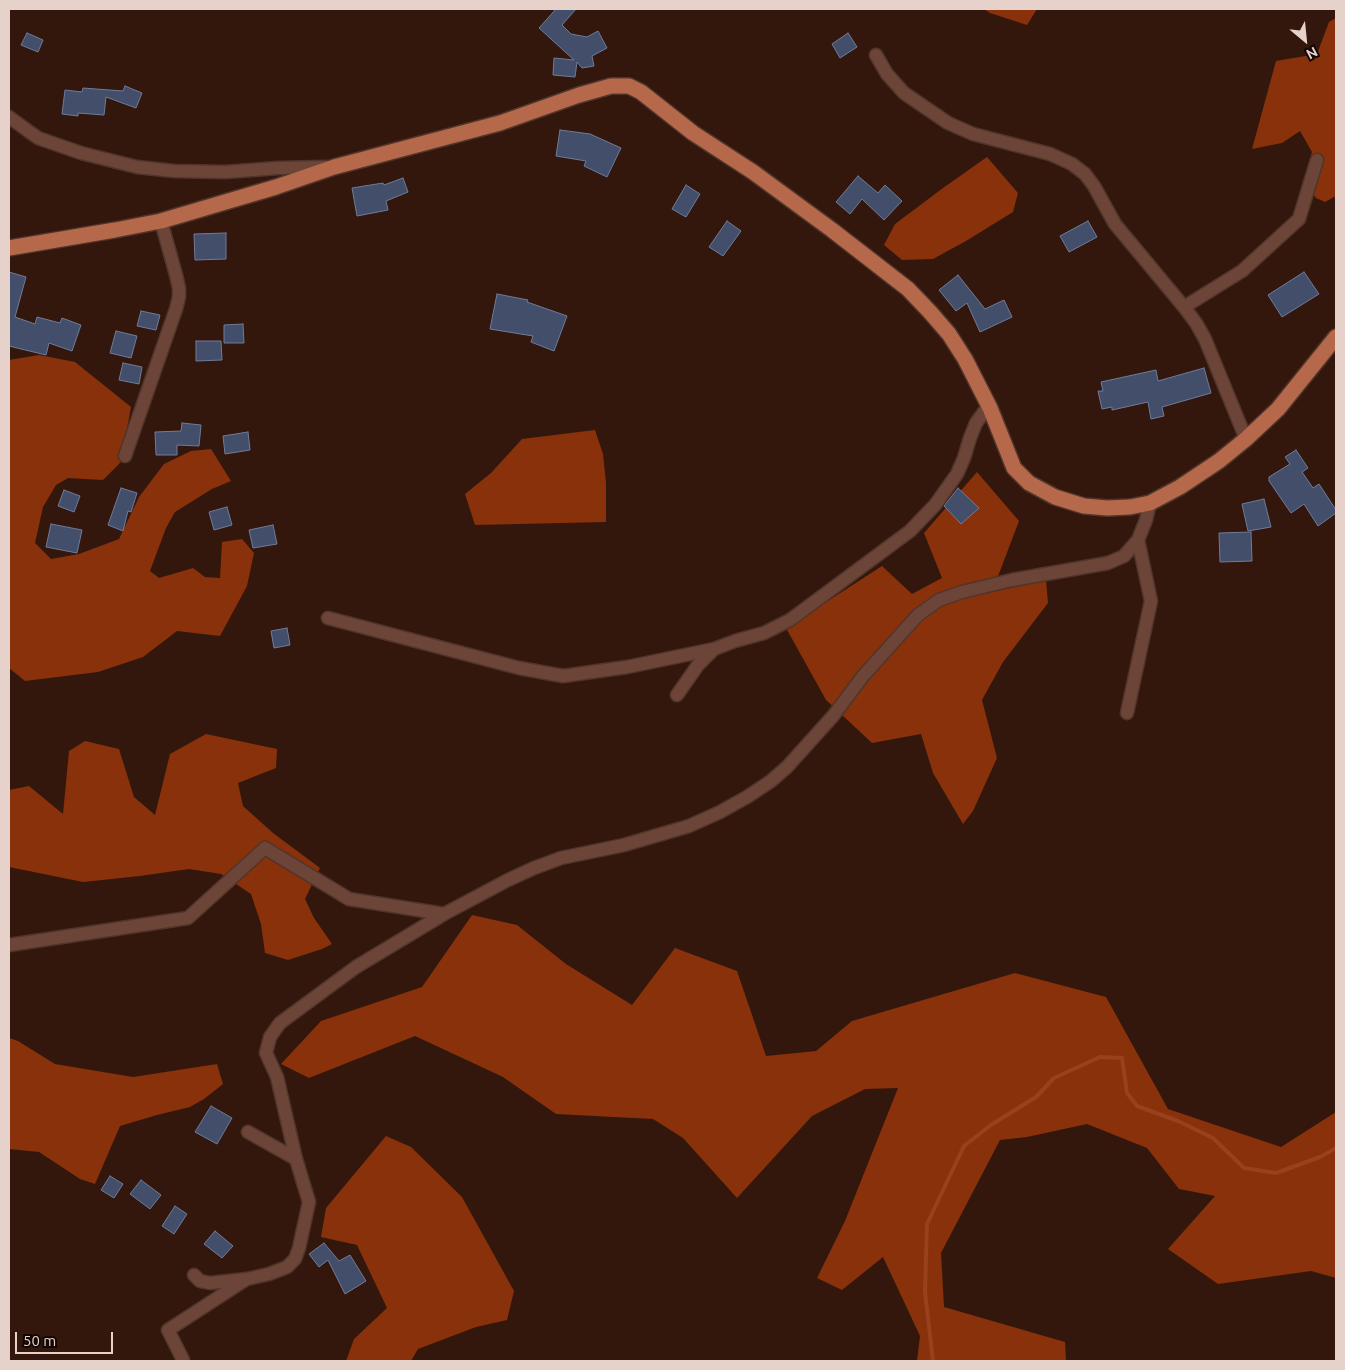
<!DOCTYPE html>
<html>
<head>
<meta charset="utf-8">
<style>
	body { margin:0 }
	#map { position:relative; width:1345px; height:1370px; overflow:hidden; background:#33170d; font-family:Ubuntu,sans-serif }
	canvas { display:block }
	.frame { position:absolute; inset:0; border:10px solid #e6d2cb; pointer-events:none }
	.north { position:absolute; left:1280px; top:15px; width:50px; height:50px; -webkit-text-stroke:4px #120604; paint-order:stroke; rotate:152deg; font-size:14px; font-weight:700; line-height:20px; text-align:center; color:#e6d2cb }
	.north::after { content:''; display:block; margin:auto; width:18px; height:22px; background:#e6d2cb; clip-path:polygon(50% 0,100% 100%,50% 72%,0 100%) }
	.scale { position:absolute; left:15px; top:1332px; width:98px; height:22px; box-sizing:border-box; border:2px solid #e6d2cb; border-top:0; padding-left:6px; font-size:15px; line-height:18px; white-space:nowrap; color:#e6d2cb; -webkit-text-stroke:4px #120604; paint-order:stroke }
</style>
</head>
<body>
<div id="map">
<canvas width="1345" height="1370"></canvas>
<div class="frame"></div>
<div class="north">N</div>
<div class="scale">50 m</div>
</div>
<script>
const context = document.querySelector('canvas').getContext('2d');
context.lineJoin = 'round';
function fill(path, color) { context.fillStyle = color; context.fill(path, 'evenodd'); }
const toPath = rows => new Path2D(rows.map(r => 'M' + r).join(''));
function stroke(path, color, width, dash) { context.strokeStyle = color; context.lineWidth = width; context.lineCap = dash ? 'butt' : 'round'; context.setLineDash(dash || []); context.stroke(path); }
fill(toPath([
	[984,9,1037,9,1027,25,990,13],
	[1336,18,1336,196,1325,202,1316,198,1303,182,1312,152,1300,131,1282,143,1252,149,1276,61,1317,54,1329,22],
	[987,157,1018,193,1013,212,966,241,933,259,902,260,884,245,895,224,943,188],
	[39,355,75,362,131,407,121,462,103,480,68,478,56,485,43,507,35,543,51,559,79,554,119,539,139,497,164,464,191,451,211,449,231,481,212,489,175,512,166,528,150,571,159,578,193,568,205,577,220,578,222,542,242,539,254,553,247,586,220,636,177,631,143,657,98,672,25,681,9,668,9,360],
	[595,430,603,454,606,483,606,522,475,525,465,494,491,473,522,439],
	[977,472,1019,521,992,592,1046,580,1048,603,1003,662,982,700,997,758,973,811,963,824,933,773,921,734,872,743,826,700,786,628,882,566,912,594,942,578,924,533],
	[206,734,277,749,276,768,238,783,243,806,273,833,320,868,305,899,314,918,332,944,322,949,288,960,265,953,261,924,251,894,221,874,189,869,140,876,83,882,9,867,9,790,29,786,63,814,69,751,85,741,119,749,134,797,155,815,170,754],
	[472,915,517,925,566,964,632,1005,675,948,737,971,766,1056,816,1051,852,1021,1015,973,1106,997,1168,1109,1281,1147,1336,1112,1336,1278,1311,1271,1218,1284,1168,1249,1215,1196,1179,1189,1147,1148,1087,1124,1027,1137,1000,1140,941,1253,944,1307,1065,1342,1066,1361,917,1361,920,1336,883,1257,842,1290,817,1278,845,1221,898,1088,865,1089,812,1116,737,1198,683,1138,653,1119,556,1114,503,1077,415,1036,309,1078,281,1064,321,1021,422,987],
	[9,1038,18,1041,55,1064,133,1077,217,1064,223,1084,204,1099,190,1107,157,1115,120,1126,95,1184,80,1179,39,1152,9,1149],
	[386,1136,411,1147,462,1197,514,1291,507,1320,476,1327,418,1349,411,1361,346,1361,354,1339,387,1308,357,1245,321,1237,326,1208]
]), '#88310a');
stroke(toPath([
	[933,1361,925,1292,927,1224,964,1146,991,1125,1036,1097,1054,1078,1100,1057,1122,1058,1127,1093,1137,1106,1178,1121,1213,1138,1244,1168,1276,1173,1320,1157,1336,1148]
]), '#99401d', 4);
const building = toPath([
	[556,9,576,9,562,25,571,34,587,37,598,31,607,48,592,56,594,66,582,68,577,62,575,77,553,75,554,58,574,60,539,28,556,9],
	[27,33,43,40,38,52,21,45,27,33],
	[848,33,857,47,840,58,832,44,848,33],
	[125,86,142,93,136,108,106,97,104,115,78,113,78,116,62,114,65,90,82,92,83,88,123,91,125,86],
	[560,130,590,134,621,148,607,177,584,166,586,161,556,156,560,130],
	[858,176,878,193,885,185,902,201,884,220,862,199,850,214,836,202,858,176],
	[403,178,408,192,386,201,388,210,357,216,352,188,383,183,384,185,403,178],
	[686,185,700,194,686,217,672,209,686,185],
	[727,221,741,231,723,256,709,247,727,221],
	[1088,221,1097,237,1069,252,1060,236,1088,221],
	[226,233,226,259,195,260,194,234,226,233],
	[9,272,26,277,15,317,35,324,37,317,60,323,62,318,81,325,72,351,49,343,46,355,9,346,9,272],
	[1304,272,1319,294,1282,317,1268,295,1304,272],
	[958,275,985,309,1004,300,1012,317,980,332,967,303,956,311,939,290,958,275],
	[497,294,528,300,527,302,567,316,554,351,531,342,533,336,490,329,497,294],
	[141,311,160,315,156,330,137,326,141,311],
	[243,324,244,343,224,343,224,325,243,324],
	[116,331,137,336,131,358,110,353,116,331],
	[196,341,221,341,222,360,196,361,196,341],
	[123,363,142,367,139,384,119,380,123,363],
	[1204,368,1211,393,1162,407,1164,416,1151,419,1148,402,1112,410,1112,407,1102,409,1098,391,1103,391,1101,382,1156,370,1158,381,1204,368],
	[182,423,201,425,199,446,177,445,177,455,156,455,155,432,181,431,182,423],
	[248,432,250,450,225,454,223,436,248,432],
	[1296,450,1308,468,1302,472,1313,488,1319,484,1336,510,1336,513,1318,526,1304,504,1291,513,1269,481,1269,477,1290,464,1285,457,1296,450],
	[121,488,137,493,131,512,128,511,123,531,108,525,121,488],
	[958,488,979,508,961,524,944,506,958,488],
	[64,490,80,496,74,512,58,506,64,490],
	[1264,499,1271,527,1248,531,1242,504,1264,499],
	[227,507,232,525,214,530,209,512,227,507],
	[51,524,82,530,77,553,46,547,51,524],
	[273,525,277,544,253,548,249,530,273,525],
	[1251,532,1252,561,1220,562,1219,533,1251,532],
	[287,628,290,645,274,648,271,631,287,628],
	[211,1106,232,1118,217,1144,195,1132,211,1106],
	[110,1176,123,1184,114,1198,101,1190,110,1176],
	[141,1180,161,1195,150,1209,130,1194,141,1180],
	[175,1206,187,1214,174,1234,162,1226,175,1206],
	[215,1231,233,1246,222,1258,204,1244,215,1231],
	[324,1243,339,1261,350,1255,366,1281,345,1294,328,1260,319,1267,309,1254,324,1243]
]);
fill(building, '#424e6a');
stroke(building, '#6f7c9a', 1);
const minor = toPath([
	[876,55,887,74,904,93,948,123,973,134,1050,154,1072,164,1085,174,1094,186,1115,224,1184,307,1196,323,1205,339,1246,439],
	[9,117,38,138,81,153,137,167,174,171,225,172,278,168,326,167],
	[1184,307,1242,271,1299,219,1317,160],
	[125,456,176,309,179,297,179,288,176,275,161,221],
	[328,618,519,668,563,676,627,667,714,649],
	[677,695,698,665,714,649,735,641,764,633,790,620,910,531,935,505,957,474,964,458,970,438,976,423,984,412,990,408],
	[1127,713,1151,601,1138,540],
	[9,945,188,918,265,848,349,899,444,914],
	[248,1132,296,1159],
	[194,1275,200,1281,210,1283,247,1279,269,1274,287,1267,295,1259,299,1248,309,1202,296,1159,277,1077,266,1053,270,1037,280,1023,356,967,444,914,508,880,534,868,561,858,624,845,689,826,720,812,747,797,771,781,787,767,833,716,863,676,918,615,939,600,962,592,1012,580,1108,563,1124,556,1138,540,1146,520,1150,503],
	[183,1360,168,1330,245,1280]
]);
const major = toPath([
	[9,248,115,230,161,221,276,187,334,167,500,123,579,95,611,86,629,86,641,92,693,133,753,172,832,230,908,289,930,312,949,334,965,359,990,408,1014,468,1029,483,1055,497,1084,506,1107,508,1130,507,1150,503,1180,487,1219,461,1246,439,1278,409,1336,337]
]);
stroke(minor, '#50352b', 15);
stroke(major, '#50352b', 18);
stroke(minor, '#6c4538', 12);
stroke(major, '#b6684b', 15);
</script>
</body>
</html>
